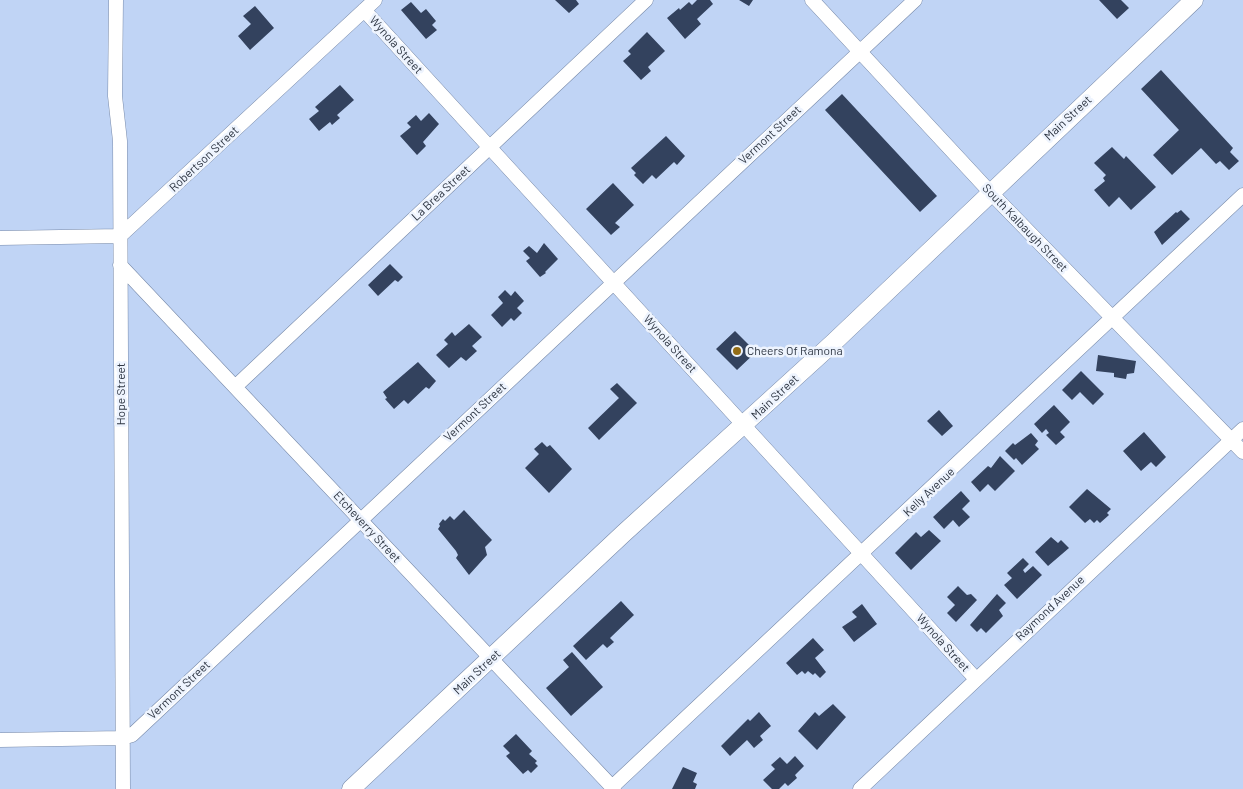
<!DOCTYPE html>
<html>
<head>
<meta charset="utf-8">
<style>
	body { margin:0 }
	canvas { display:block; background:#c0d4f5 }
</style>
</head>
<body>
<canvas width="1243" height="789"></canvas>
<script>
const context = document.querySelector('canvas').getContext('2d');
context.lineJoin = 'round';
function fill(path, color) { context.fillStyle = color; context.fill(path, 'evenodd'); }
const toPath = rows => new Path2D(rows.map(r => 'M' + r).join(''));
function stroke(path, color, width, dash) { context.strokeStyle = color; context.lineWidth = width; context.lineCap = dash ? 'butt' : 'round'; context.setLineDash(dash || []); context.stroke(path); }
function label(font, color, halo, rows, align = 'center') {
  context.font = font + ' Barlow,sans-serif'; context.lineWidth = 5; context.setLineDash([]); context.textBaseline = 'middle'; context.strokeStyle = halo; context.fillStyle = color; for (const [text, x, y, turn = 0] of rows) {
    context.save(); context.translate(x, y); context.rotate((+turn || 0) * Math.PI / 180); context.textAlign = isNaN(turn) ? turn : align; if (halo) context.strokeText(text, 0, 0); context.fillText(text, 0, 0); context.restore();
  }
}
fill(toPath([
	[555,0,576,0,579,4,569,13],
	[697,0,710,0,713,4,697,19,701,24,685,39,667,18,679,8,680,10,689,2,692,5],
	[739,0,753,0,749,6],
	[1099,0,1121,0,1129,8,1117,19],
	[411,2,421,13,426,9,436,21,432,25,437,30,426,39,401,10],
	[255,6,274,28,250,50,238,36,251,24,243,16],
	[647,32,665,51,648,67,651,71,641,80,623,61,631,54,628,51],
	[1161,70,1233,148,1230,152,1239,161,1229,170,1220,161,1216,164,1201,148,1172,175,1153,155,1179,130,1141,89],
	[340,85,354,100,337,115,340,118,332,125,330,122,319,131,309,119,319,111,315,107],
	[842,94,937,196,920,212,825,110],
	[429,113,439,124,423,142,426,146,417,155,400,136,411,127,407,123,416,115,421,121],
	[666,136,685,156,677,165,674,162,656,179,652,175,643,184,634,175,636,173,631,168],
	[1112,147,1124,159,1126,156,1156,187,1131,210,1119,197,1109,207,1094,190,1105,181,1103,178,1106,175,1094,163],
	[613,183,634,205,615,223,620,227,611,235,586,209],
	[1181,210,1190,219,1162,245,1154,232,1176,212,1177,213],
	[544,243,558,259,545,272,546,273,540,277,526,261,530,258,523,251,529,246,537,253],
	[390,264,403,277,398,282,395,280,378,296,368,285],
	[505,290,511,296,515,291,524,301,517,308,522,313,514,321,511,318,502,327,491,315,503,303,498,297],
	[469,324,482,337,472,346,477,351,466,361,461,357,449,368,436,355,448,344,444,340,452,332,455,336],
	[735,331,756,352,737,370,716,349],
	[1098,355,1136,361,1134,373,1127,374,1126,379,1114,377,1114,373,1096,371],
	[418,362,436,381,429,389,426,387,408,404,404,400,394,409,385,399,387,398,383,392],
	[1081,371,1104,394,1093,405,1080,392,1072,400,1062,390],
	[617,383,637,403,599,440,588,428,619,398,610,389],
	[1054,405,1070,422,1060,432,1065,437,1056,445,1046,435,1049,433,1046,429,1042,433,1034,424],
	[939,410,953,426,942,436,927,421],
	[1144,432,1166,457,1156,467,1151,462,1141,471,1123,451],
	[1031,433,1038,441,1035,445,1039,449,1022,465,1016,458,1014,460,1005,451,1013,443,1015,445],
	[542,442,547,447,550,445,572,469,549,493,525,468,539,454,534,449],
	[1000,456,1015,471,995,491,988,484,980,492,971,482,988,466,991,468],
	[1087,489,1111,509,1107,513,1109,515,1100,523,1097,520,1094,523,1090,519,1085,523,1069,507],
	[961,491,970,501,962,509,970,517,959,527,953,520,944,529,933,517],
	[464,510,492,540,485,547,487,555,469,575,456,558,458,555,456,551,438,529,440,526,439,524,443,519,445,521,450,516,454,520],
	[929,530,941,541,911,570,895,553,916,532,921,537],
	[1051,537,1058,543,1061,540,1069,548,1048,566,1035,552],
	[1023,558,1029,564,1023,570,1025,573,1033,566,1042,575,1017,599,1004,585,1012,578,1007,573],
	[958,586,967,595,971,594,977,600,956,622,947,613,955,605,947,597],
	[997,594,1006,603,999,610,1003,616,986,633,981,628,977,632,970,625],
	[621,601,634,615,610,638,614,642,607,648,603,644,586,660,573,646],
	[862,604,877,624,854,642,842,627,857,617,852,612],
	[813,638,824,650,815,658,826,672,820,678,815,673,813,675,808,671,805,674,802,671,797,675,786,663],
	[572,652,603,687,571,716,546,688,569,667,563,660],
	[833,704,846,717,817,750,798,731,815,712,819,716],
	[759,712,771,726,760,736,763,740,754,748,747,740,730,756,721,746,748,719,750,721],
	[516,734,532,751,529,754,537,761,535,763,538,766,531,773,528,770,523,774,506,756,510,753,503,746],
	[795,756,804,766,795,775,797,778,788,786,785,783,779,789,772,789,763,780,775,769,771,765,780,757,787,764],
	[683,767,697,773,693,782,697,784,695,789,672,789]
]), '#33425e');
const minor = toPath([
	[116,0,115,96,120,141,123,789],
	[812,0,990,192,1243,452],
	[364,10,975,678],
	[0,238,120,236,375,0],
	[120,265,614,789],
	[235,387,646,0],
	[0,740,122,738,132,735,915,0],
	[612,787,1243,195],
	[860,789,1243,429]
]);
const major = toPath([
	[351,789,624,533,833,343,1194,0]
]);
stroke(minor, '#788aa9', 15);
stroke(major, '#788aa9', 19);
stroke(minor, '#fff', 14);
stroke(major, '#fff', 18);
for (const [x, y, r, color] of [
	[737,351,5,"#946d16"]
]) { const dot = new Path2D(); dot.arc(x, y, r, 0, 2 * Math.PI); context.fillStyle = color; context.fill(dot); stroke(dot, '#eef4fe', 2); }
label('12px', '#2e3643', '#eef4fe', [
	["Wynola Street",396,45,48],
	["Main Street",1068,118,-43],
	["Vermont Street",770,135,-43],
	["Robertson Street",204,159,-43],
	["La Brea Street",441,193,-43],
	["South Kalbaugh Street",1025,228,46],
	["Wynola Street",670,344,48],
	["Hope Street",121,394,-90],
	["Main Street",775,397,-43],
	["Vermont Street",475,412,-43],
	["Kelly Avenue",929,492,-43],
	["Etcheverry Street",367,527,47],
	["Raymond Avenue",1050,608,-43],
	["Wynola Street",943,643,48],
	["Main Street",477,672,-43],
	["Vermont Street",179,690,-43]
]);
label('12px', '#2e3643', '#eef4fe', [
	["Cheers Of Ramona",747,351]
], 'left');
</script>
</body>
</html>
